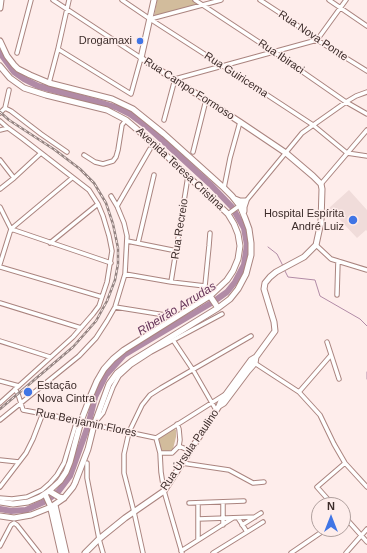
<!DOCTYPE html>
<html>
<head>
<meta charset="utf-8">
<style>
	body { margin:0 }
	#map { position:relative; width:367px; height:553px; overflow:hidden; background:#feedeb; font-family:Arial,sans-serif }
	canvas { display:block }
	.north { position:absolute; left:311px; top:497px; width:40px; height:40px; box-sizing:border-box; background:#feedeb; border:1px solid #b0a09e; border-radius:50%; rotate:0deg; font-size:11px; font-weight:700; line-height:16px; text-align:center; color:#3c2c2a }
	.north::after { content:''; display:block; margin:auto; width:14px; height:18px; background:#4075e5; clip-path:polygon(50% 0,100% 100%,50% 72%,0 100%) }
</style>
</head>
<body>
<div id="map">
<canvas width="367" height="553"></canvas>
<div class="north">N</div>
</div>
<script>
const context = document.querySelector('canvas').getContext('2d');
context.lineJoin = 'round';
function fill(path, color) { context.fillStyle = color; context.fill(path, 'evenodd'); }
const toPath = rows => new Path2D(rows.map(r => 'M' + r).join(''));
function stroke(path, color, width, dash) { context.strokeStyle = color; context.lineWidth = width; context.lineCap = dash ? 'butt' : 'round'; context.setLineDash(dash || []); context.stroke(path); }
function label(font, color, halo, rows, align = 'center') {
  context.font = font + ' Arial,sans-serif'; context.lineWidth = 3; context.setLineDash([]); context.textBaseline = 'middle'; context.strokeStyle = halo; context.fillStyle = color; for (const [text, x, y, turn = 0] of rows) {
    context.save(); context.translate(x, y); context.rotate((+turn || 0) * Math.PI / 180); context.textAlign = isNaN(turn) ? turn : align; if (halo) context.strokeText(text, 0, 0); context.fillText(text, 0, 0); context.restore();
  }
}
fill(toPath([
	[349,190,367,210,367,231,366,230,357,238,329,208]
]), '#f0dcda');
fill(toPath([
	[157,0,193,0,200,5,154,17],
	[174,428,176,430,176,437,173,449,167,452,160,451,158,441,160,436]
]), '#d2bc9c');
stroke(toPath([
	[268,247,277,254,283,266],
	[285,271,288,277,315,280,320,296,360,319,367,326],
	[367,372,367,379]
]), '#b18ba6', 1);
stroke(toPath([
	[0,53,14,72,24,79,38,86,105,104,118,108,130,114,149,128,211,185,232,207,244,228,247,245,244,265,235,282,227,292,213,302,124,355,106,375,95,397,88,426,70,476,58,492,46,501,26,510,11,511,0,509]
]), '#b18ba6', 6);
const street = toPath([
	[53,0,141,58,131,94,58,49],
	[122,0,150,19,223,66,313,125,347,153],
	[195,0,274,52,346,102,367,114],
	[260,0,283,15,317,40,367,71],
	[329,0,367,26],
	[150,19,221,0],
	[17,53,31,0],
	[49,83,58,49,69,0],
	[5,108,11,111,41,134,67,152],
	[0,113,5,108,9,90],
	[164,120,175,79,317,40,346,0],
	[0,121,8,128,23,139,89,190,98,204,103,216,109,236,112,251,107,282,99,306,93,314,73,337,0,403],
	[0,130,8,128],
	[193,152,206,100],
	[347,153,367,156],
	[84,155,95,162,103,164,113,161,116,157,118,150,122,125,126,120],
	[0,160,14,178],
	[321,184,367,130],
	[224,188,230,158,240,122],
	[0,189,14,178,41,153],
	[117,206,150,149],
	[0,207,11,229,0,264],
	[228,214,246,201,302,133,346,102,356,96,367,92],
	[11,229,111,263],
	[11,229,72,178],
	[127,241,177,251],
	[50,243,98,204],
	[138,243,154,175],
	[316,245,331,259,367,270],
	[0,267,102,297],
	[125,274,171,282,205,286,209,246,210,233],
	[171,282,188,176],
	[337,295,338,261],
	[0,303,81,328],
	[115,307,165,315],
	[173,340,193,370,216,410],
	[0,341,50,357],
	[327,342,339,379],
	[253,362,299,392,320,415,334,444,345,463,367,487],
	[0,381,19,386],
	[15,389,18,394,23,410,81,421,99,426,156,438],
	[299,392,331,355],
	[98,419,103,413,113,387,119,376,131,365,151,352,222,314],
	[0,420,79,356,96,338,107,321,115,307,125,274,127,236,124,223,117,206,111,196],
	[156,438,160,453,161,472,164,491,182,553],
	[156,438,224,395],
	[179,446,190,451],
	[160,453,172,453,179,446,180,440,179,429,177,424],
	[0,460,19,462],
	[87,463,87,478,99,539,103,553],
	[182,463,229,470,253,483,264,482],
	[0,487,26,453,33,439,43,413],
	[0,498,12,499,27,497,42,490,50,483,57,475,64,463,77,420],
	[223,502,223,525],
	[189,503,244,501],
	[198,503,198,540],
	[333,505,317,487,345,463],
	[343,515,367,542],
	[238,518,247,532,263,522],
	[198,519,255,517],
	[242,525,261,513],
	[0,546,11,525,14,523,17,525,39,553],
	[181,551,233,518],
	[143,553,134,512,124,473,124,454,129,432,142,405,150,395,161,388,251,336],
	[213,553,247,532],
	[291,553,326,529],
	[346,553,367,529]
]);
const secondary = toPath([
	[0,8,1,0],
	[0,41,7,56,14,65,18,69,30,75,49,83,112,99,133,109,164,134,224,188,232,196,240,206,245,218,249,229,251,243,251,255,246,274,238,289,230,299,218,308,132,361,117,373,109,384,94,425,88,449,75,483,73,487,64,498,51,507,31,515,14,518,0,516],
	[0,66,10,78,24,88,46,95,107,110,126,120,154,144,228,214,234,224,238,234,240,246,238,259,233,271,227,280,210,296,124,350,113,359,104,369,97,381,91,395,81,421,70,462,66,472,60,481,49,491,40,497,28,502,13,504,0,502],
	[235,199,240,201,246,201,244,207,244,211],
	[210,296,218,308],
	[219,406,224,403,248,371,255,363,256,357],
	[49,491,59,497,64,498],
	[45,494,50,505,61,553],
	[55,505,66,553],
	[85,553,99,539,125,518,164,491,190,451,219,406,221,401,251,360,256,357,275,331,274,322,264,289,265,283,270,277,276,272,304,257,316,245,321,222,322,189,321,184,313,176,286,153,240,122,141,58,154,0]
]);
stroke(street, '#aa847f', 5.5);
stroke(secondary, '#aa847f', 7);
stroke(street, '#fff', 3.5);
stroke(secondary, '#fff', 5);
const rail = toPath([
	[0,112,9,120,55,150,80,169,94,183,106,203,113,224,118,248,118,264,115,280,107,301,96,321,73,347,0,409]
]);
stroke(rail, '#948482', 2.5);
stroke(rail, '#feedeb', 1, [3]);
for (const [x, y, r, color] of [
	[140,41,4,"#4075e5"],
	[353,220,5,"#4075e5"],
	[28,392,5,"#4075e5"]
]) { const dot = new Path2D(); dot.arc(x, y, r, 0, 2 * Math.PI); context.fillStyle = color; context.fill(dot); stroke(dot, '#feedeb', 1.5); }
label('11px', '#3c2c2a', '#feedeb', [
	["Rua Nova Ponte",313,36,34],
	["Rua Ibiraci",281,57,34],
	["Rua Guiricema",236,75,33],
	["Rua Campo Formoso",189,89,33],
	["Avenida Teresa Cristina",180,169,43],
	["Rua Recreio",180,229,-81],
	["Rua Benjamin Flores",86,423,12],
	["Rua Úrsula Paulino",190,450,-56]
]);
label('11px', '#3c2c2a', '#feedeb', [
	["Drogamaxi",132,41],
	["Hospital Espírita",344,214],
	["André Luiz",344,227],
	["Estação",37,386,"left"],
	["Nova Cintra",37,399,"left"]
], 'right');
label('italic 12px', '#653359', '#feedeb', [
	["Ribeirão Arrudas",177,309,-32]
]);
</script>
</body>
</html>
